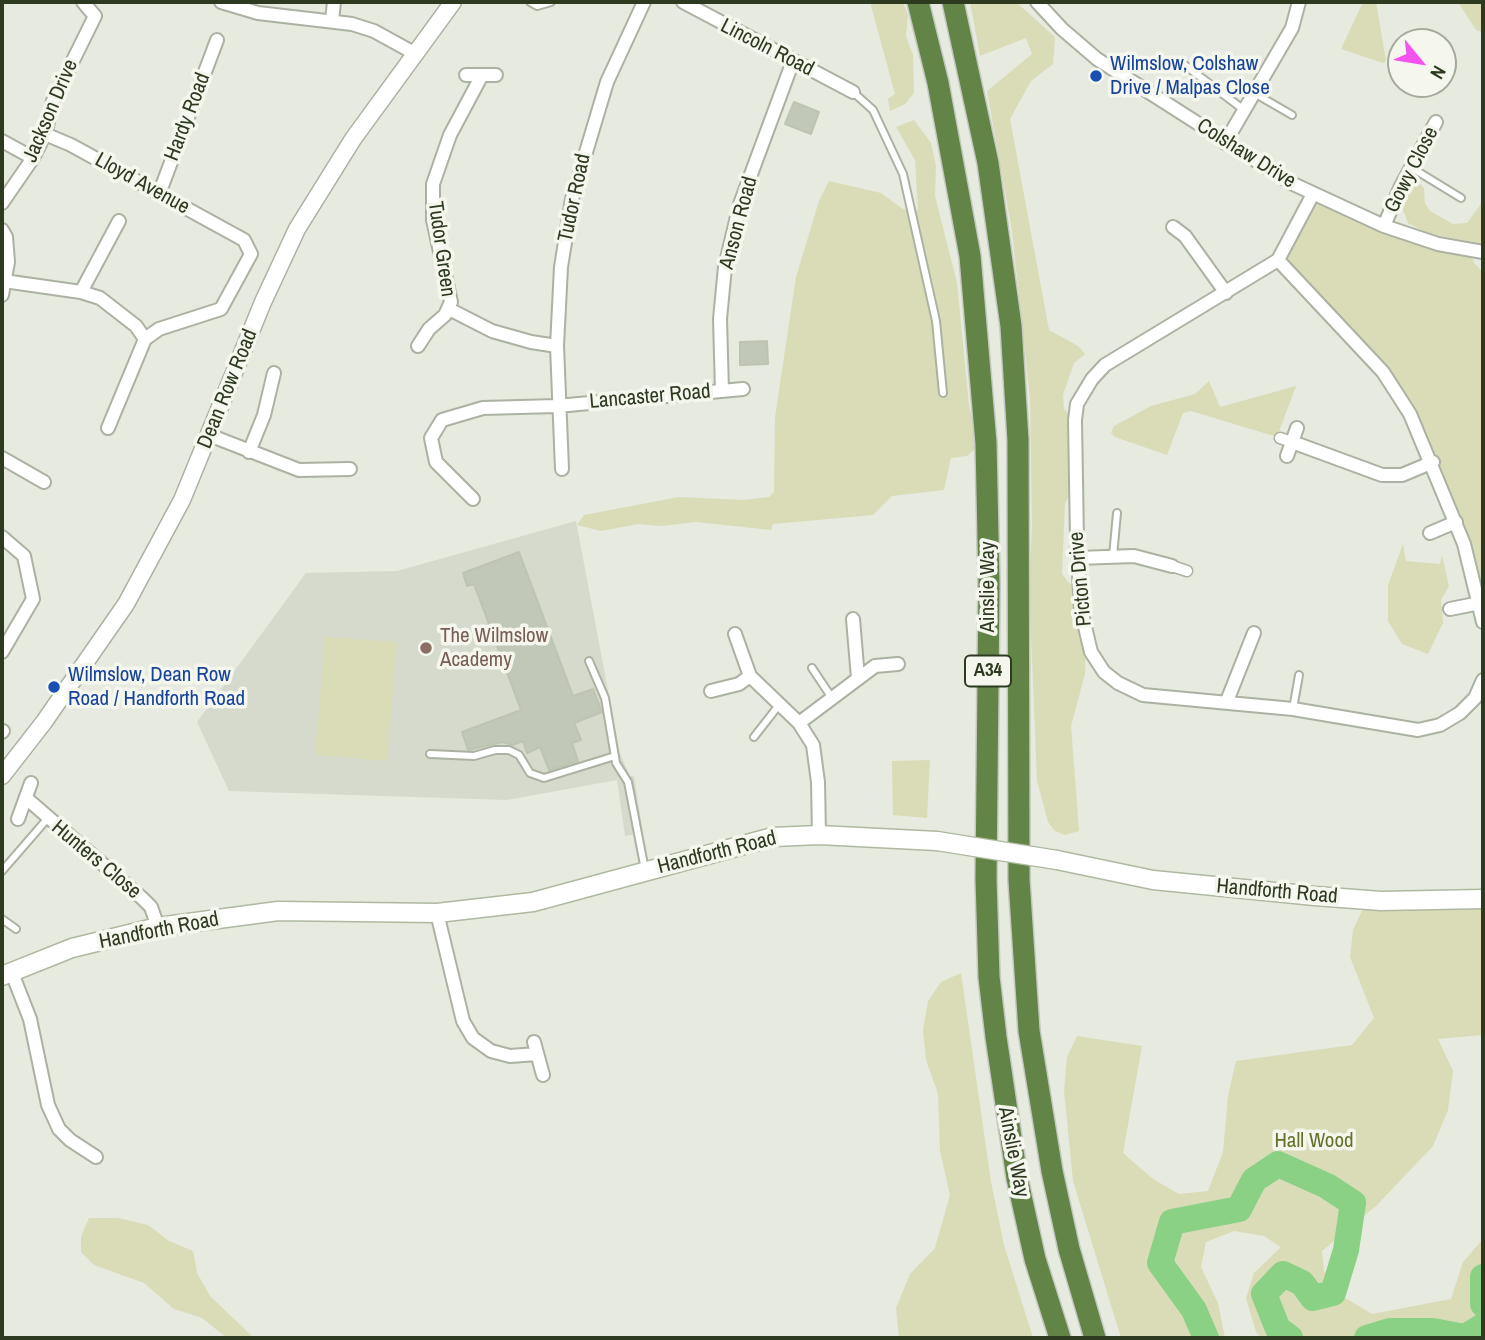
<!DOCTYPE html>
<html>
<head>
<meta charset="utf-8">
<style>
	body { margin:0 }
	#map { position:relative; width:1485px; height:1340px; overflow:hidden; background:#e6eadf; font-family:"Archivo Narrow",sans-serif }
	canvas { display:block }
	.frame { position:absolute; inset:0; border:4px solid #2d3a20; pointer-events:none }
	.north { position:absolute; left:1387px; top:28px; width:70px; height:70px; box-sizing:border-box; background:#f5f7ef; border:2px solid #a5ab9c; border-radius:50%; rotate:120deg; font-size:19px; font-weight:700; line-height:28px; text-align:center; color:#2d3a20 }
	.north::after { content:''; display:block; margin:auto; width:24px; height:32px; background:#f453f0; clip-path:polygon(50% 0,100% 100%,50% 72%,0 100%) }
</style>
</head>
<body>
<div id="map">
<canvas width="1485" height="1340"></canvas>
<div class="frame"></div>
<div class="north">N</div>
</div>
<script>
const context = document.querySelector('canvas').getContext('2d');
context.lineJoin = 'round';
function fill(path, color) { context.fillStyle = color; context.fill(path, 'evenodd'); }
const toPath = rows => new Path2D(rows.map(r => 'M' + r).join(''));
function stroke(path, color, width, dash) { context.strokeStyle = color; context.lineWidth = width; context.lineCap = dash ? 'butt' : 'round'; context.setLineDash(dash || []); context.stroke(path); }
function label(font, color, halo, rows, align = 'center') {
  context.font = font + ' "Archivo Narrow",sans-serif'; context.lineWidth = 7; context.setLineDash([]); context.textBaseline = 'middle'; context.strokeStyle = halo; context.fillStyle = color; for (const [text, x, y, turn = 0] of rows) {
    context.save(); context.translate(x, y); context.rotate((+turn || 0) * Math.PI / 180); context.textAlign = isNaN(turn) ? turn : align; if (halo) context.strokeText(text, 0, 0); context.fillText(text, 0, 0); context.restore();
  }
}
fill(toPath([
	[576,521,620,754,630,776,634,776,643,833,625,836,617,780,507,800,229,791,197,722,306,573,397,571]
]), '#d6dacd');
fill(toPath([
	[870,2,903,2,908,15,906,36,913,55,914,93,905,104,890,111,888,99,895,94],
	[970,2,1016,2,1055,37,1053,64,1031,81,1010,119,1049,330,1078,346,1085,354,1074,363,1063,395,1064,409,1075,420,1076,485,1065,503,1062,574,1069,583,1080,588,1086,638,1085,674,1071,726,1079,831,1065,835,1055,831,1048,822,1037,781,1029,586,1032,528,1030,399,1012,231,987,91,1032,54,1026,38,980,56],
	[1363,2,1376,2,1386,61,1383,63,1341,49],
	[1458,2,1483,2,1483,32,1476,30],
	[914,120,931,143,936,166,935,196,957,283,969,405,977,441,976,448,967,456,951,458,944,490,892,496,873,515,773,524,771,530,696,522,661,526,638,524,601,531,577,525,584,515,679,497,742,500,769,497,774,492,775,417,796,277,819,201,829,181,881,193,903,209,918,210,915,160,896,127],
	[1419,183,1424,188,1425,203,1430,211,1453,224,1467,223,1483,201,1483,244,1427,233,1408,223,1402,208,1403,198,1409,187],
	[1313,194,1470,250,1474,263,1483,272,1483,622,1473,572,1393,387,1278,260],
	[1209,381,1220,407,1296,386,1277,437,1191,411,1183,413,1167,455,1115,437,1111,433,1114,426,1151,406,1195,394],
	[1403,544,1406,561,1440,564,1442,555,1449,586,1441,600,1443,623,1428,654,1402,644,1388,621,1388,585],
	[325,637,397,642,387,761,315,755],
	[930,760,927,818,893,815,892,761],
	[1483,899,1482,1035,1438,1039,1453,1071,1448,1110,1433,1146,1376,1206,1322,1251,1324,1271,1342,1296,1372,1314,1451,1299,1463,1262,1483,1239,1483,1338,1262,1338,1256,1332,1246,1298,1254,1273,1281,1247,1264,1236,1234,1231,1206,1242,1201,1267,1218,1303,1225,1338,1121,1338,1073,1181,1064,1091,1067,1057,1077,1036,1142,1046,1123,1153,1153,1179,1179,1194,1208,1191,1223,1152,1228,1096,1236,1061,1352,1045,1374,1018,1350,957,1353,930,1367,900],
	[961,973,991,1182,1004,1245,1033,1338,899,1338,896,1308,910,1274,935,1248,950,1195,940,1151,938,1094,926,1060,923,1030,928,1001,941,982],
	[89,1218,118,1218,148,1225,169,1241,193,1251,197,1273,210,1296,254,1338,227,1338,202,1318,174,1309,144,1283,94,1265,81,1252,81,1237]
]), '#dadcb7');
stroke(toPath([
	[1483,1277,1483,1304],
	[1206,1338,1194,1310,1160,1263,1172,1222,1239,1209,1254,1180,1278,1164,1327,1186,1353,1203,1346,1250,1333,1293,1313,1298,1302,1283,1283,1274,1264,1294,1278,1329,1290,1338],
	[1367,1338,1390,1331,1433,1331,1465,1337,1483,1326]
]), '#8ad185', 26);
const building = toPath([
	[794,102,819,112,811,134,785,124,794,102],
	[767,341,768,364,740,365,740,342,767,341],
	[519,552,573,696,593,689,602,712,574,723,581,740,572,743,578,761,549,770,540,747,527,753,523,741,512,745,503,742,468,750,462,732,521,710,474,584,467,586,463,573,519,552]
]);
fill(building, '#c2c8b7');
stroke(building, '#bdc4b1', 2);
const service = toPath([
	[530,2,537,6,551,2],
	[1182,63,1244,110],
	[853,92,873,110,903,174,936,321,943,393],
	[1254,93,1292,115],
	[1412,168,1461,198],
	[1113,556,1117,513],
	[589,661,605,698,616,763,628,782,645,870],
	[812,668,832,698],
	[1293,709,1299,675],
	[754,737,779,705],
	[430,754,474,756,495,750,509,750,519,755,530,773,544,778,615,756],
	[2,871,48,818],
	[2,919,16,929]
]);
const pedestrian = toPath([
	[1280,438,1292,442],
	[1172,566,1187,571]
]);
const minor = toPath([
	[221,2,258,13,352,24,374,31,414,53],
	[683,2,853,92],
	[1037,2,1062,29,1097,59,1291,183,1384,226,1438,244,1483,252],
	[332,21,334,2],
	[466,75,496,75],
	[45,134,71,145,244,240,251,254,221,309,159,329,145,339,108,428],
	[2,141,33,158],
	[1225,143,1292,28,1299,2],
	[159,194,217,40],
	[1313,194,1278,260,1105,365,1092,379,1077,404,1075,420,1077,540,1081,610,1091,652,1104,672,1118,683,1143,695,1293,709,1418,730,1440,725,1460,713,1475,698,1483,680],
	[2,203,33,158,45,134,53,101,95,16,83,2],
	[1384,226,1401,186,1436,122],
	[1173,227,1185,236,1226,293],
	[2,230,6,237,8,262,2,295],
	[1278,260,1383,372,1410,414,1464,544,1483,622],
	[4,281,81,292,100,298,136,326,145,339],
	[81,292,119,221],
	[449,309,492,331,531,342,557,346],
	[418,346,429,329,445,315,451,302,433,220,433,184,450,135,482,75],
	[722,391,720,319,725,267,740,204,793,61],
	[209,435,299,470,350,469],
	[1292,442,1382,475,1402,475,1433,462],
	[249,452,264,415,274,373],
	[1287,456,1297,428],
	[2,458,44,482],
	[562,469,557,346,561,267,572,199,607,82,644,2],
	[473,499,436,462,431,438,442,420,483,408,557,406,743,389],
	[1430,533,1456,522],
	[2,537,24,556,33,599,2,652],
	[1078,558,1134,556,1172,566],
	[1450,609,1480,603],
	[853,619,858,678],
	[735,634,750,676,799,723,813,745,818,782,819,835],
	[711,691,739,684,750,676],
	[1227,701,1254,633],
	[799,723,875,666,898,664],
	[2,732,3,731],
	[26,798,142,898,151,907,158,927],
	[18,819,31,783],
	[437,913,463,1021,473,1038,491,1051,510,1056,537,1054],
	[12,973,30,1019,48,1105,59,1129,70,1140,96,1157],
	[534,1042,543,1075]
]);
const tertiary = toPath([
	[2,776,44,722,126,604,182,500,263,302,297,229,353,139,453,2]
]);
const secondary = toPath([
	[1057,860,1153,880,1315,896,1381,901,1483,899],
	[2,976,72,948,158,927,278,911,437,913,533,902,773,837,819,835,937,841]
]);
const trunk = toPath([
	[918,2,938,83,970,256,986,443,989,584,986,879,989,977,996,1037,1017,1178,1035,1259,1060,1338],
	[953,2,988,163,1011,326,1018,440,1019,880,1029,1031,1052,1171,1069,1249,1095,1338]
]);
stroke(service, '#abb2a2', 10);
stroke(pedestrian, '#abb2a2', 13);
stroke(minor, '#abb2a2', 16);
stroke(tertiary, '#abb2a2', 19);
stroke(secondary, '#aeb9a0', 21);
stroke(trunk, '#c4c8c1', 24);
stroke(service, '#fff', 6);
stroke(pedestrian, '#fff', 10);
stroke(minor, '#fff', 12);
stroke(tertiary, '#fff', 16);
stroke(secondary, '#fff', 18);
stroke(trunk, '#628446', 21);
const secondaryBridge = toPath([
	[937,841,1057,860]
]);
stroke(secondaryBridge, '#aeb9a0', 21, []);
stroke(secondaryBridge, '#fff', 18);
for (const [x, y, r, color] of [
	[1096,76,7,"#1a4fb4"],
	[426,648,7,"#8d6e63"],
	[54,687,7,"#1a4fb4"]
]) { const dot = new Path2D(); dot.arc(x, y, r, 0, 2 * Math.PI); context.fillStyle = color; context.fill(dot); stroke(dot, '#f5f7ef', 2.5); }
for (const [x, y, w] of [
	[988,671,46]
]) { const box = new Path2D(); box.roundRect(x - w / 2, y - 15.5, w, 31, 5); context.fillStyle = '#f5f7ef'; context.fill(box); stroke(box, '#2d3a20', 2); }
label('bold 19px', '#2d3a20', null, [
	["A34",988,671]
]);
label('21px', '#2d3a20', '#f5f7ef', [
	["Lincoln Road",767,48,27],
	["Jackson Drive",51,111,-67],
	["Hardy Road",188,117,-69],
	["Colshaw Drive",1246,154,32],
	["Gowy Close",1412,170,-63],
	["Lloyd Avenue",142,184,29],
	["Tudor Road",575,198,-78],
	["Anson Road",739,223,-75],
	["Tudor Green",441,249,82],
	["Dean Row Road",228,389,-68],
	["Lancaster Road",650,397,-5],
	["Picton Drive",1081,579,-95],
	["Ainslie Way",988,587,-90],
	["Handforth Road",717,853,-14],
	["Hunters Close",96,860,40],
	["Handforth Road",1277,892,5],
	["Handforth Road",159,931,-11],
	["Ainslie Way",1013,1152,79]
]);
label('21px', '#164399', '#f5f7ef', [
	["Wilmslow, Colshaw",1110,64],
	["Drive / Malpas Close",1110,88],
	["Wilmslow, Dean Row",68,675],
	["Road / Handforth Road",68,699]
], 'left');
label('21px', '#785e54', '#f5f7ef', [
	["The Wilmslow",440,636],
	["Academy",440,660]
], 'left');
label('21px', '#657129', '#f5f7ef', [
	["Hall Wood",1314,1141]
]);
</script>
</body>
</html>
